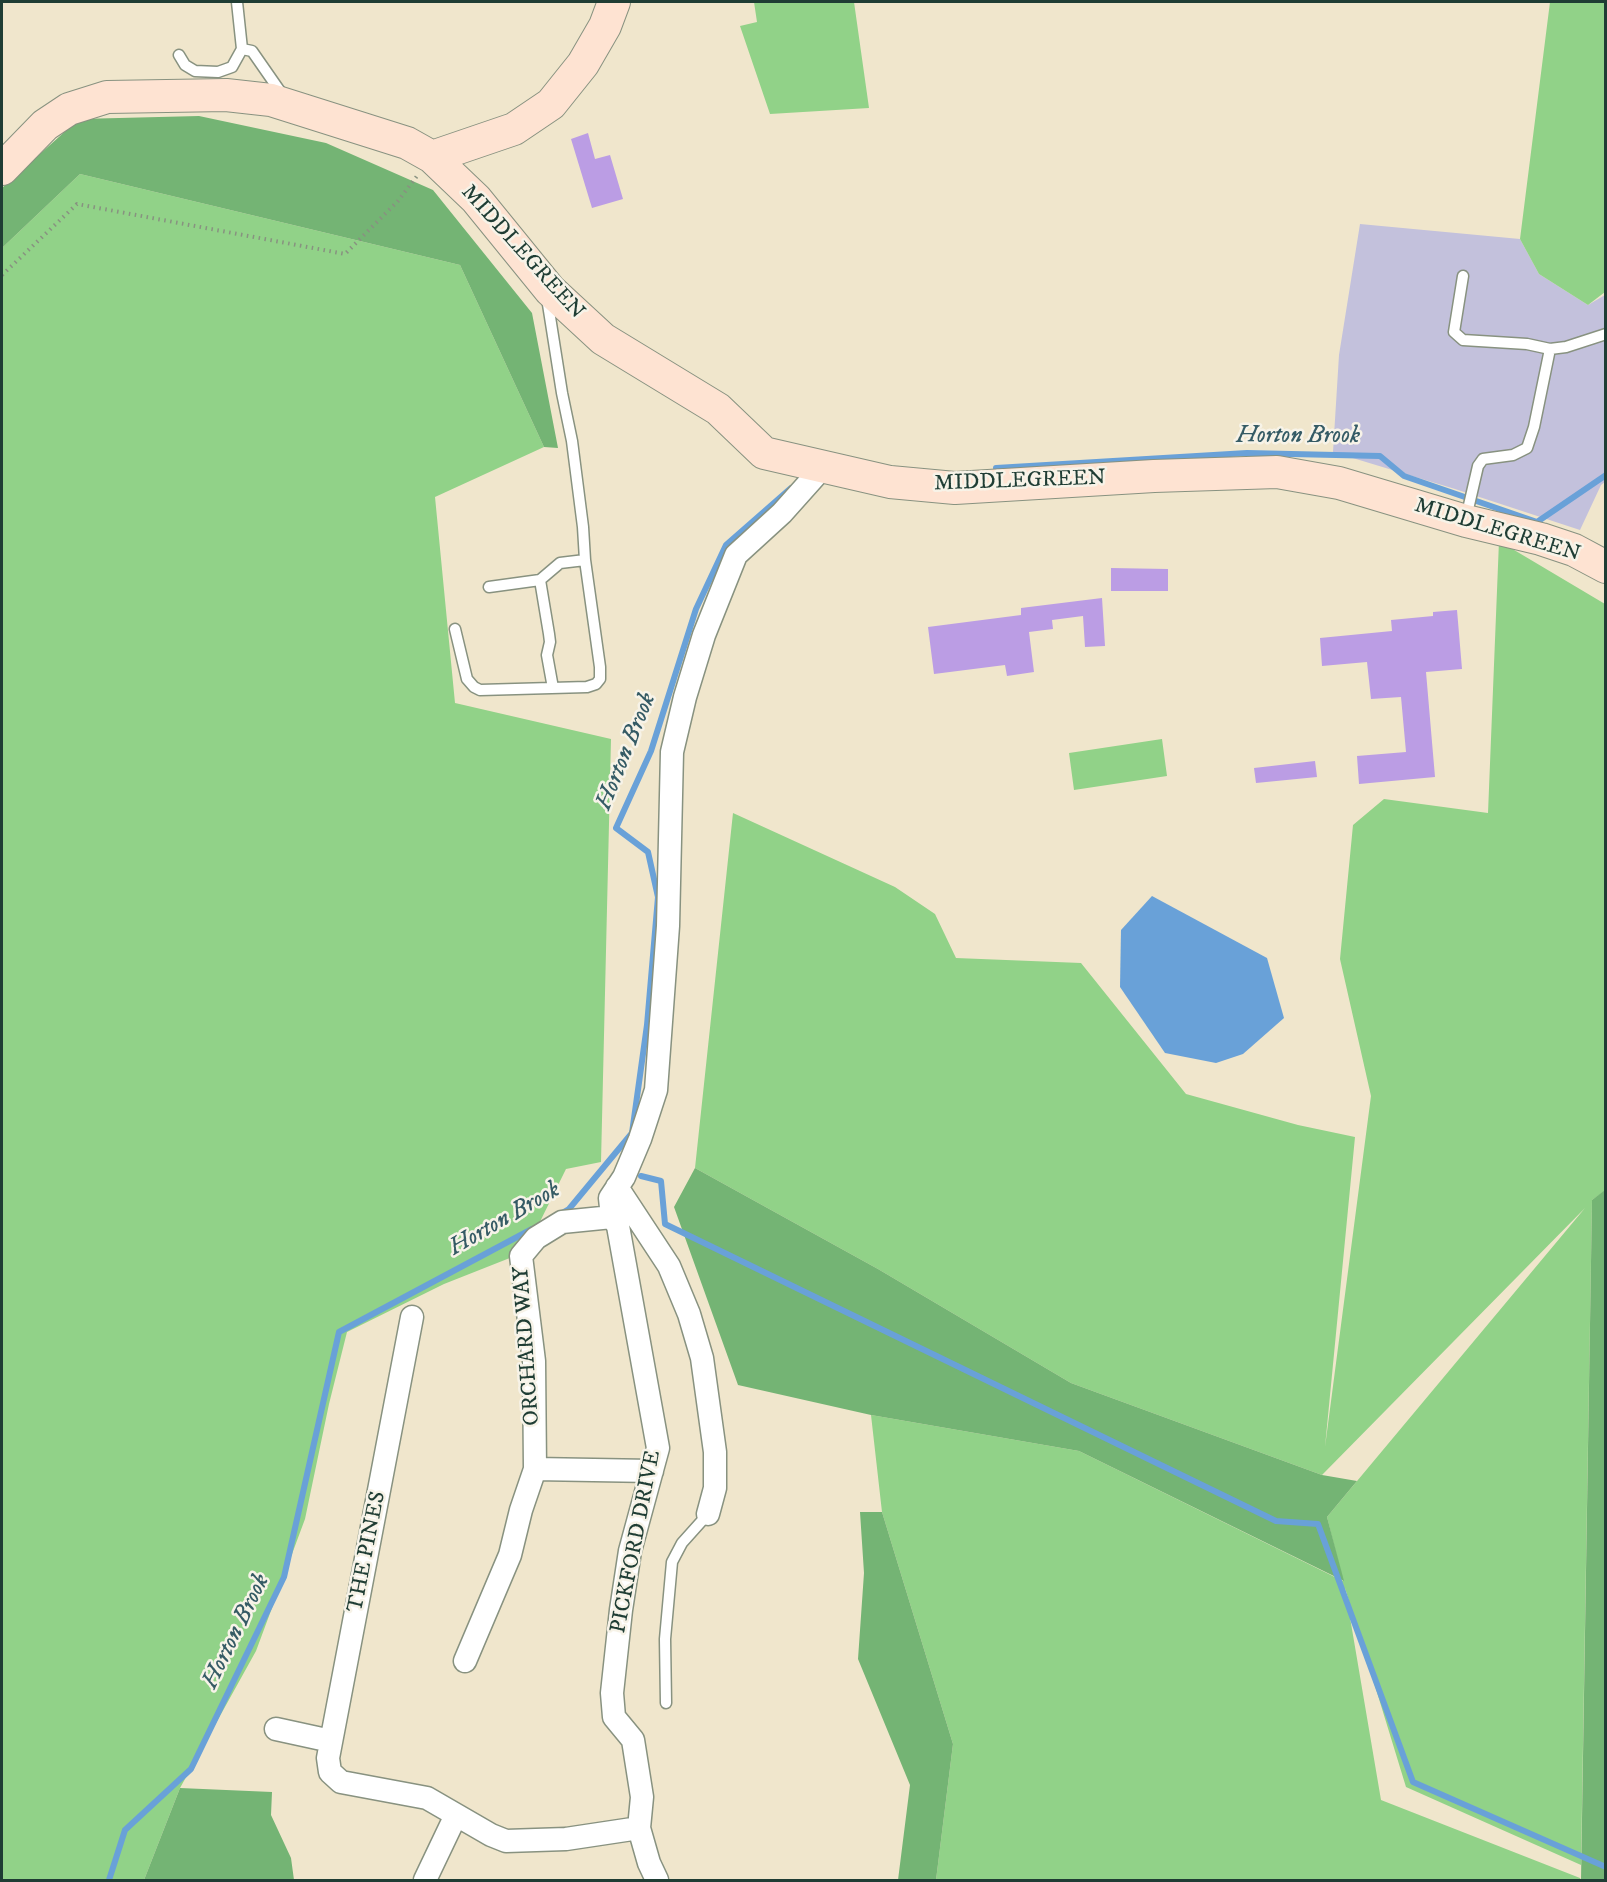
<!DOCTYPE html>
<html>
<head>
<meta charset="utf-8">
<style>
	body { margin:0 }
	#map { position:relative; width:1607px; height:1882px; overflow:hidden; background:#f0e6cc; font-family:"IM FELL DW Pica",serif }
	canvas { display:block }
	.frame { position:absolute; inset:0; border:3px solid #1f3d34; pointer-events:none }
</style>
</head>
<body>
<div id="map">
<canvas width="1607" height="1882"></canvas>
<div class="frame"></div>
</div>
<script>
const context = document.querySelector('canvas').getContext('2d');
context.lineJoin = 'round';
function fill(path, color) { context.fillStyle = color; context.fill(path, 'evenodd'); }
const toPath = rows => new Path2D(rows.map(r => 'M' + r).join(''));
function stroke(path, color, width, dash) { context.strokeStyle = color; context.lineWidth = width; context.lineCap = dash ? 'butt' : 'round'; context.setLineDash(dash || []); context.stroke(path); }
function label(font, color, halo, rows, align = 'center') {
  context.font = font + ' "IM FELL DW Pica",serif'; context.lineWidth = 5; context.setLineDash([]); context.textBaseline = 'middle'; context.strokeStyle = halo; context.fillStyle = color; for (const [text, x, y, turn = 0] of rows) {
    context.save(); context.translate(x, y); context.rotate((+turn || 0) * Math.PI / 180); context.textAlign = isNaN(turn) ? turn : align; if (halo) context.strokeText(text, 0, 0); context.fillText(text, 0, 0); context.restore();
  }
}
fill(toPath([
	[1360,224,1520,239,1539,274,1588,305,1605,295,1605,482,1601,485,1580,530,1455,489,1333,452,1339,355]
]), '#c3c1dc');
fill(toPath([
	[754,2,854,2,869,108,770,114,740,26,757,22],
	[1550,2,1605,2,1605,292,1588,305,1539,274,1520,239],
	[80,174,460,265,544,447,435,497,455,703,611,739,601,1162,566,1169,525,1252,444,1284,347,1332,329,1404,305,1519,256,1651,180,1788,144,1880,2,1880,2,248],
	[1499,541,1605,604,1606,1190,1592,1200,1581,1865,1406,1787,1345,1588,1381,1800,1580,1878,1581,1880,936,1880,953,1744,882,1512,871,1415,1079,1451,1343,1581,1327,1517,1585,1208,1322,1475,1071,1383,878,1269,695,1168,733,813,895,887,935,914,956,958,1081,963,1186,1094,1298,1125,1355,1137,1325,1447,1371,1096,1340,959,1353,825,1384,799,1488,813],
	[1162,739,1167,776,1074,790,1069,753]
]), '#91d288');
fill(toPath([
	[199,116,326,143,433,190,532,313,558,448,544,447,460,265,80,174,2,248,2,188,79,119],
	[695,1168,878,1269,1071,1383,1322,1475,1357,1481,1327,1517,1344,1581,1079,1451,871,1415,738,1385,674,1207],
	[1605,1190,1606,1880,1581,1880,1592,1200],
	[860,1512,882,1512,953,1744,936,1880,898,1880,910,1785,858,1659,864,1573],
	[180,1788,272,1792,271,1815,291,1858,294,1880,144,1880]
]), '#74b474');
fill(toPath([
	[1152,896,1267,958,1284,1018,1243,1054,1216,1063,1165,1053,1120,987,1121,930]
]), '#69a1d8');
stroke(toPath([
	[996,468,1247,453,1380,456,1404,476,1537,522,1606,475],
	[641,1176,661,1181,665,1224,1276,1521,1318,1524,1413,1782,1606,1867],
	[562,1213,569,1209,632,1133,647,1025,658,897,648,852,616,828,651,751,696,609,726,545,791,488],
	[109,1880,125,1830,191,1769,284,1577,339,1332,532,1229]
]), '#69a1d8', 6);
fill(toPath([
	[588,133,595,159,610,155,623,199,592,208,571,139],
	[1111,568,1168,569,1168,591,1111,591],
	[1102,598,1105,646,1085,647,1083,616,1052,620,1053,629,1029,632,1034,672,1007,676,1005,665,934,674,928,627,1021,615,1021,608],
	[1457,610,1462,669,1426,672,1435,777,1359,784,1357,756,1406,752,1401,697,1371,699,1367,662,1322,666,1320,638,1392,631,1391,620,1433,616,1433,612],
	[1315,761,1317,777,1256,783,1254,768]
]), '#bb9de4');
const lane = toPath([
	[237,2,242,49,252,51,284,97],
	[179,55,185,65,195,71,218,72,232,67,242,49],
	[1463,276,1454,332,1463,340,1527,344,1550,349],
	[1466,518,1478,466,1483,459,1513,455,1527,448,1534,427,1550,349,1566,347,1606,334],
	[540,580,549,634,550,642,547,655,553,688],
	[489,587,540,580,560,563,585,560],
	[455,629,467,679,474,687,480,690,587,687,596,684,600,679,600,667,585,560,583,527,572,441,562,393,547,298],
	[666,1703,665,1639,672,1562,682,1543,708,1514]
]);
const street = toPath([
	[617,1187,669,1266,689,1314,702,1358,715,1452,715,1488,708,1514],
	[412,1317,328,1758,330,1772,341,1782,427,1798,491,1835,506,1841,566,1839,639,1828],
	[535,1469,652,1471],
	[465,1661,510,1555,521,1510,535,1469,534,1361,521,1256,536,1238,562,1222,612,1217],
	[276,1729,331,1741],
	[425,1880,456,1815],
	[657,1880,649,1863,639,1828,642,1797,633,1740,614,1717,612,1693,621,1610,630,1551,658,1448,618,1226,612,1217,610,1198,624,1177,640,1139,656,1090,668,926,672,752,685,697,704,635,736,555,782,513,824,466]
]);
const secondary = toPath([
	[432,157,514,129,551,104,583,64,605,26,614,2],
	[2,169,45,125,69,109,107,97,226,95,271,100,407,143,432,157,476,199,550,290,603,339,718,409,764,453,890,482,955,488,1154,476,1277,472,1339,483,1466,521,1541,539,1574,550,1606,567]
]);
stroke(lane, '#889280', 13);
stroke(street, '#889280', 25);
stroke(secondary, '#889280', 34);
stroke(toPath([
	[2,275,77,204,345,254,398,201,417,176]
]), '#889280', 4, [1.5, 4.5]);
stroke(lane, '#fff', 10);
stroke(street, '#fff', 22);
stroke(secondary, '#fee3d2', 32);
label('22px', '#1f3d34', '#f7f3e8', [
	["MIDDLEGREEN",522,253,48],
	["MIDDLEGREEN",1020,482,-2],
	["MIDDLEGREEN",1497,531,17],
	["ORCHARD WAY",528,1346,-94],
	["PICKFORD DRIVE",637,1542,-79],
	["THE PINES",368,1552,-79]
]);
label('italic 24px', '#355b65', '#f7f3e8', [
	["Horton Brook",1298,437],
	["Horton Brook",627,752,-68],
	["Horton Brook",505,1220,-30],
	["Horton Brook",237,1632,-64]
]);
</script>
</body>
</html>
